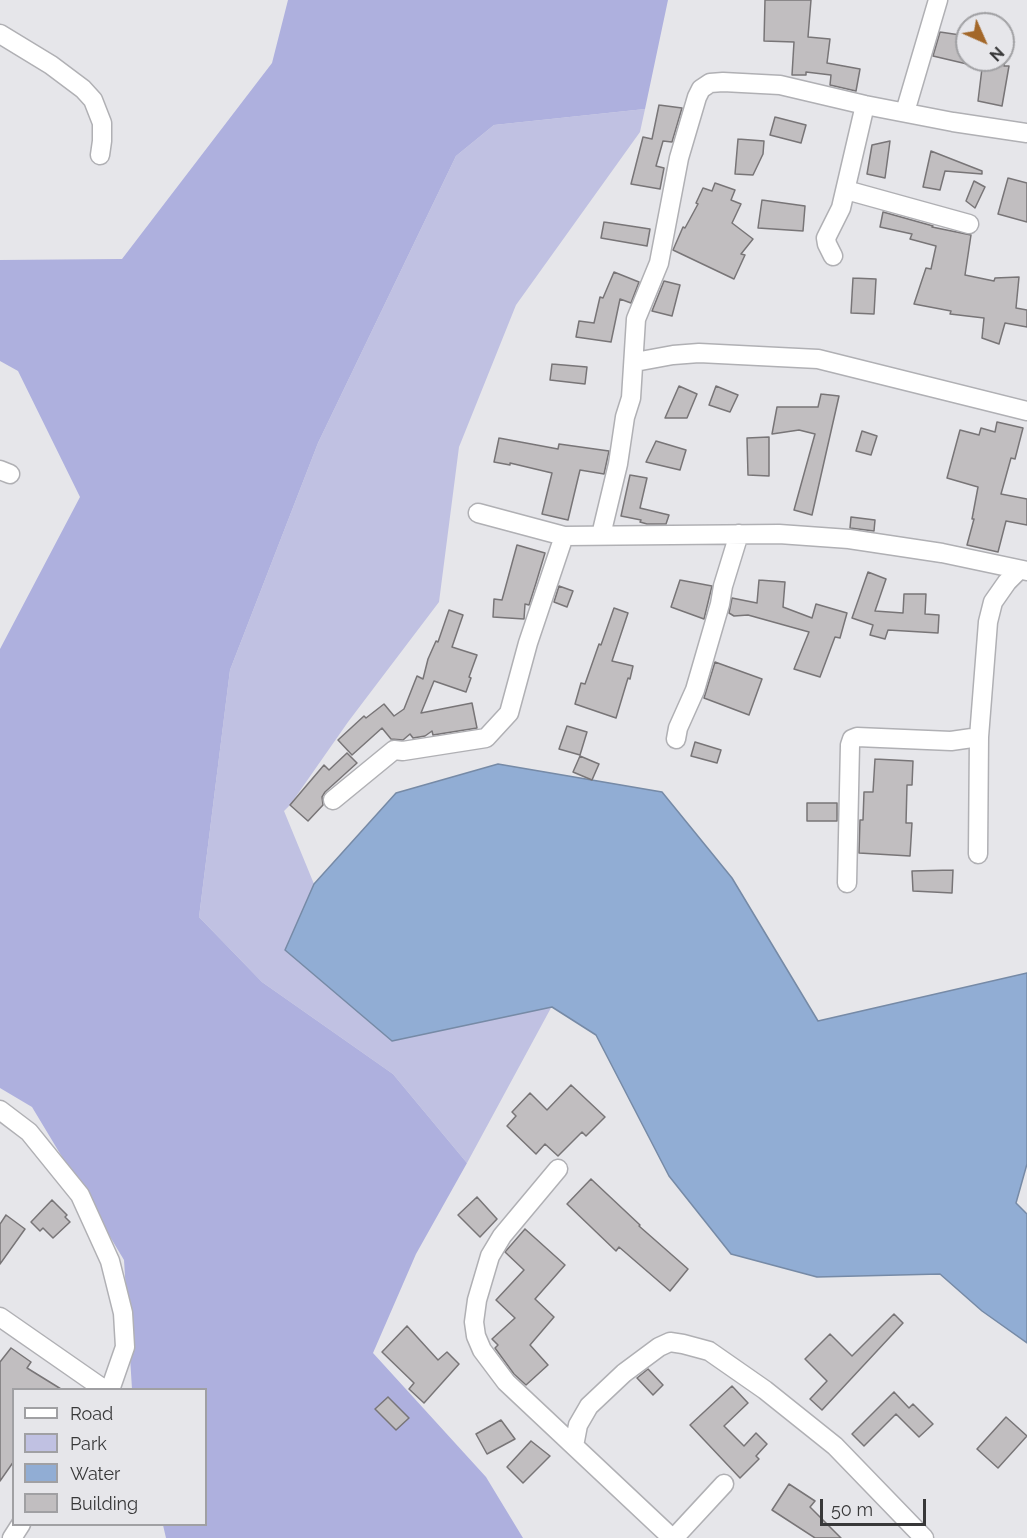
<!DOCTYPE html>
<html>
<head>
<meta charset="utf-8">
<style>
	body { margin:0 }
	#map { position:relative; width:1027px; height:1538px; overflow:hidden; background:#e6e6ea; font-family:Raleway,sans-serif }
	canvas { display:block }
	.legend { position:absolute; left:12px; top:1388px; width:195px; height:138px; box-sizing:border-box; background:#e6e6ea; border:2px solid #a0a0a3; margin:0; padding:8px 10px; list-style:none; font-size:18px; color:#383839 }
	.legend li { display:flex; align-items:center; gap:12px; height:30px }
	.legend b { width:30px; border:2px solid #a0a0a3 }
	.north { position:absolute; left:955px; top:12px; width:60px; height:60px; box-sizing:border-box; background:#e6e6ea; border:2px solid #a0a0a3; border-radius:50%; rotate:135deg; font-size:16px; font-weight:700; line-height:24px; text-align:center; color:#383839 }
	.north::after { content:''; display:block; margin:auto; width:21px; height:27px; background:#a36729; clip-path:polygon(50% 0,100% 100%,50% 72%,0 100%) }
	.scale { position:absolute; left:820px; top:1499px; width:106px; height:27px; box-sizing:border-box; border:3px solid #383839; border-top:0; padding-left:8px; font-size:18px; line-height:21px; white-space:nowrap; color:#383839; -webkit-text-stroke:4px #e6e6ea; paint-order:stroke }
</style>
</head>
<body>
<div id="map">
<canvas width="1027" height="1538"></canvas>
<ul class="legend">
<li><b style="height:8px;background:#fff"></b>Road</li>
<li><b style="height:16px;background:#c0c1e2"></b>Park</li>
<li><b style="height:16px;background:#91add4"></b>Water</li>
<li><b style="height:16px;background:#c1bec0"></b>Building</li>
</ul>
<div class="north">N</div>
<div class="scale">50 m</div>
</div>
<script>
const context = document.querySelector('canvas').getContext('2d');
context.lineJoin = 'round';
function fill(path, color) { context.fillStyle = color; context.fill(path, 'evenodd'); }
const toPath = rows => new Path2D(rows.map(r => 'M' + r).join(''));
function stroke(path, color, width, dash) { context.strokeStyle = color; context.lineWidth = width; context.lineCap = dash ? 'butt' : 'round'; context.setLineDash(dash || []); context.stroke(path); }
fill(toPath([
	[645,109,640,132,516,305,459,447,439,602,348,722,290,805,284,811,314,884,285,950,392,1041,552,1006,467,1163,393,1074,262,982,199,917,230,670,318,443,456,156,494,125]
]), '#c0c1e2');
fill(toPath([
	[288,0,668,0,645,109,494,125,456,156,318,443,230,670,199,917,262,982,393,1074,467,1163,416,1254,373,1353,486,1477,523,1538,166,1538,163,1525,206,1524,206,1390,132,1389,124,1260,32,1107,0,1088,0,649,80,497,18,371,0,361,0,260,122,259,272,63]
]), '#aeb0de');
const water = toPath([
	[498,764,662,792,732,878,818,1021,1027,973,1027,1164,1016,1203,1027,1214,1027,1343,982,1311,940,1274,817,1277,731,1254,669,1176,596,1035,552,1007,392,1041,285,950,314,884,396,793,498,764]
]);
fill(water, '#91add4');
stroke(water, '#768aa6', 1.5);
const building = toPath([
	[765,0,811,0,808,37,830,39,827,63,860,69,856,91,830,85,831,75,806,72,806,75,792,75,794,42,764,41,765,0],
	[940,32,967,36,967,64,933,56,940,32],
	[983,60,1005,60,1004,66,1009,66,1002,106,978,101,983,60],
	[659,105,682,108,672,142,663,141,656,166,664,168,660,189,631,184,643,137,652,139,659,105],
	[775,117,806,125,801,143,770,135,775,117],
	[738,139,764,141,763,154,753,175,735,174,738,139],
	[890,141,885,178,867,174,872,145,890,141],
	[931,151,982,171,982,174,945,171,940,190,923,187,931,151],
	[1008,178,1027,183,1027,222,998,214,1008,178],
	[974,181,985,187,975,208,966,201,974,181],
	[715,183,735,190,731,200,741,204,732,223,753,239,741,254,745,255,734,279,673,250,683,227,685,228,698,204,696,203,703,188,712,191,715,183],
	[762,200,805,206,803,231,758,228,762,200],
	[883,212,933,226,932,227,971,235,965,275,994,281,995,278,1019,277,1016,308,1027,310,1027,327,1005,323,999,344,982,338,984,318,950,314,951,311,914,304,926,268,931,269,936,246,910,239,912,234,880,227,883,212],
	[604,222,650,229,647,246,601,238,604,222],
	[614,272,639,282,631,303,620,299,611,342,576,337,579,321,594,323,600,297,603,298,614,272],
	[853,278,876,279,874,314,851,313,853,278],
	[664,281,680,285,672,316,652,311,664,281],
	[552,364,587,367,585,384,550,380,552,364],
	[679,386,697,394,687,418,665,418,679,386],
	[716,386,738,395,730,412,709,405,716,386],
	[821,394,839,396,812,515,794,510,815,434,799,430,772,434,777,407,818,407,821,394],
	[997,422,1023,428,1015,459,1011,458,1001,494,1027,499,1027,525,1006,521,998,552,967,545,974,519,972,519,978,487,947,478,960,430,979,435,981,428,995,432,997,422],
	[862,431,877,436,871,455,856,451,862,431],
	[769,437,769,476,748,475,747,438,769,437],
	[499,438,558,449,559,444,609,451,604,474,580,470,568,520,542,514,552,473,510,463,510,465,494,462,499,438],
	[656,441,686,450,680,470,646,462,656,441],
	[630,475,647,478,640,508,669,515,666,524,647,524,640,522,641,520,621,516,630,475],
	[851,517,875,520,874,531,850,528,851,517],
	[517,545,545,553,536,583,529,605,525,604,524,619,493,617,494,599,502,600,517,545],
	[868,572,886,579,875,611,903,613,904,594,926,594,925,614,939,615,938,633,888,630,885,639,870,635,873,625,852,618,868,572],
	[680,580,712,586,704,619,671,607,680,580],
	[759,580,785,582,783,607,812,618,816,604,847,613,840,638,835,637,820,677,794,669,809,632,748,615,734,616,729,613,732,598,757,603,759,580],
	[559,586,573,591,567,607,554,602,559,586],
	[614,608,628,613,612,661,633,666,630,679,628,678,616,718,575,704,581,683,585,684,599,644,601,645,614,608],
	[449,610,463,615,452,647,477,655,469,677,471,678,466,692,434,681,421,713,472,703,477,728,433,735,432,731,425,736,413,738,410,734,403,740,391,739,382,728,352,755,338,740,364,716,366,718,384,704,394,716,404,709,417,676,423,679,428,659,436,641,438,642,449,610],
	[715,662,762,679,749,715,704,698,715,662],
	[567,726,587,732,580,755,559,749,567,726],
	[695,742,721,750,717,763,691,756,695,742],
	[347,753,357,763,325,792,322,797,323,805,308,821,290,805,324,765,329,770,347,753],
	[580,756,599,764,592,780,573,772,580,756],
	[875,759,913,761,912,785,907,785,906,823,912,823,910,856,859,853,860,820,863,820,864,792,873,792,875,759],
	[807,803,837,803,837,821,807,821,807,803],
	[953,870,952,893,913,891,912,871,953,870],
	[571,1085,605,1117,586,1136,582,1132,558,1156,545,1144,536,1154,507,1126,516,1116,512,1112,530,1093,547,1110,571,1085],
	[591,1179,640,1225,639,1226,688,1269,670,1291,619,1247,616,1251,567,1204,591,1179],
	[477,1197,497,1219,480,1237,458,1215,477,1197],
	[52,1200,67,1215,65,1217,70,1222,53,1238,43,1228,40,1231,31,1222,52,1200],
	[6,1215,25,1229,0,1264,0,1224,6,1215],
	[525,1229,565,1265,535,1299,554,1317,530,1345,548,1365,526,1385,514,1374,495,1348,498,1345,492,1339,515,1318,496,1300,524,1270,505,1252,525,1229],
	[894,1314,903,1323,822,1410,810,1399,827,1381,805,1359,830,1334,852,1356,894,1314],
	[407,1326,438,1360,447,1352,459,1364,424,1403,409,1389,414,1383,382,1352,407,1326],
	[11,1348,31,1362,27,1368,61,1389,14,1389,14,1461,0,1481,0,1362,11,1348],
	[648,1369,663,1385,653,1395,637,1378,648,1369],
	[732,1386,748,1403,724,1426,744,1446,756,1433,767,1444,756,1456,759,1459,740,1478,690,1425,732,1386],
	[894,1392,909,1408,913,1404,933,1424,919,1437,896,1414,864,1446,852,1434,894,1392],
	[388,1397,409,1418,396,1430,375,1409,388,1397],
	[1006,1417,1027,1436,998,1468,977,1449,1006,1417],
	[501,1420,515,1439,487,1454,476,1434,501,1420],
	[531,1441,550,1456,523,1483,507,1467,531,1441],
	[789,1484,815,1501,810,1507,841,1538,815,1538,772,1510,789,1484]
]);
fill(building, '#c1bec0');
stroke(building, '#787577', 1.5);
const minor = toPath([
	[0,34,51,65,83,89,93,100,102,123,102,141,100,155],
	[905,112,938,0],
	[846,190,969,224],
	[833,256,827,244,826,238,841,208,865,105],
	[635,362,673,355,699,353,818,359,1027,411],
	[0,470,10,474],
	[478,513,564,536,779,534,849,539,942,553,1027,571],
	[601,535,618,464,625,417,631,398,636,319,659,263,679,158,697,97,701,89,710,83,723,82,780,85,865,105,953,122,1027,133],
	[676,739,678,728,695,690,720,604,723,586,739,534],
	[333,800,394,750,403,751,486,738,509,713,528,643,564,536],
	[978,854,979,737],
	[847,883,850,745,852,739,857,737,951,741,979,737,988,622,993,602,1007,582,1019,570],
	[0,1110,29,1132,80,1195,110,1261,123,1313,125,1347,110,1390],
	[558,1169,502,1236,490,1256,477,1300,474,1322,476,1336,482,1350,506,1382,672,1538],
	[0,1317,105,1390],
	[574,1446,578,1425,589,1406,624,1373,659,1347,670,1342,683,1344,709,1351,765,1390,835,1446,924,1538],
	[12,1538,21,1524],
	[674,1538,724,1484]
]);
stroke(minor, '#b0b0b4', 21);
stroke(minor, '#fff', 18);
</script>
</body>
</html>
